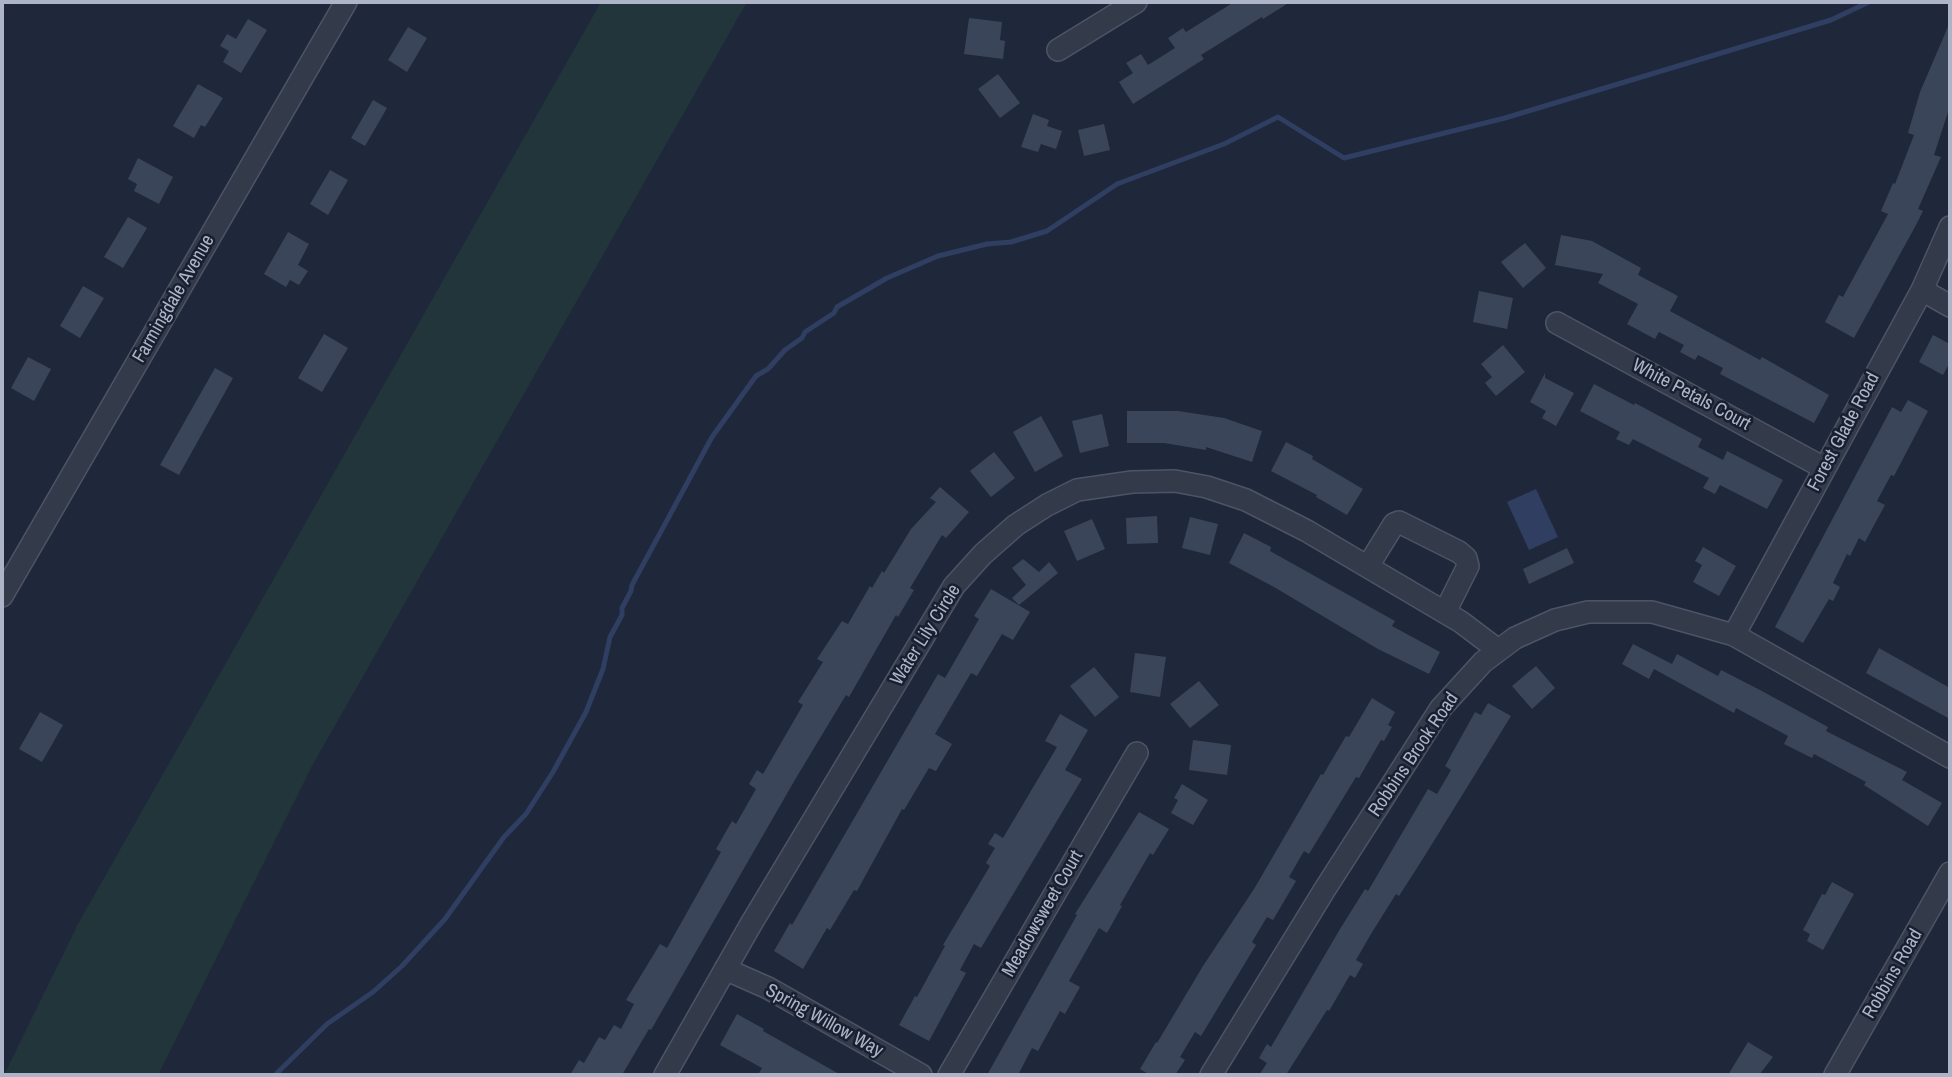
<!DOCTYPE html>
<html>
<head>
<meta charset="utf-8">
<style>
	body { margin:0 }
	#map { position:relative; width:1952px; height:1077px; overflow:hidden; background:#1f273a; font-family:"Archivo Narrow",sans-serif }
	canvas { display:block }
	.frame { position:absolute; inset:0; border:4px solid #adb4c7; pointer-events:none }
</style>
</head>
<body>
<div id="map">
<canvas width="1952" height="1077"></canvas>
<div class="frame"></div>
</div>
<script>
const context = document.querySelector('canvas').getContext('2d');
context.lineJoin = 'round';
function fill(path, color) { context.fillStyle = color; context.fill(path, 'evenodd'); }
const toPath = rows => new Path2D(rows.map(r => 'M' + r).join(''));
function stroke(path, color, width, dash) { context.strokeStyle = color; context.lineWidth = width; context.lineCap = dash ? 'butt' : 'round'; context.setLineDash(dash || []); context.stroke(path); }
function label(font, color, halo, rows, align = 'center') {
  context.font = font + ' "Archivo Narrow",sans-serif'; context.lineWidth = 5; context.setLineDash([]); context.textBaseline = 'middle'; context.strokeStyle = halo; context.fillStyle = color; for (const [text, x, y, turn = 0] of rows) {
    context.save(); context.translate(x, y); context.rotate((+turn || 0) * Math.PI / 180); context.textAlign = isNaN(turn) ? turn : align; if (halo) context.strokeText(text, 0, 0); context.fillText(text, 0, 0); context.restore();
  }
}
fill(toPath([
	[601,2,747,2,312,766,158,1075,4,1075,79,922]
]), '#21353b');
fill(toPath([
	[1536,489,1558,537,1529,550,1507,502]
]), '#2f3e61');
stroke(toPath([
	[275,1075,327,1024,373,992,402,966,445,919,504,837,526,814,553,772,586,712,603,669,610,637,622,615,622,608,631,591,632,585,712,437,756,376,768,369,785,350,802,338,805,332,834,313,837,307,887,278,938,256,987,244,1011,242,1047,231,1117,184,1224,144,1278,117,1344,158,1505,118,1831,20,1869,2]
]), '#2f3e61', 5);
fill(toPath([
	[1234,2,1290,2,1263,19,1262,17,1201,55,1204,59,1133,104,1119,82,1133,73,1126,63,1141,54,1148,65,1175,48,1168,38,1183,28,1186,32],
	[969,18,1002,22,1000,40,1005,41,1003,59,964,54],
	[248,19,267,30,241,73,223,62,229,51,220,46,227,34,236,39],
	[1950,22,1950,106,1934,155,1941,157,1918,209,1923,211,1916,225,1854,338,1825,322,1839,295,1843,297,1888,214,1881,211,1893,183,1895,184,1914,135,1908,133,1920,92],
	[408,27,427,38,407,72,388,60],
	[998,74,1020,103,1000,118,978,89],
	[198,84,223,98,205,127,201,125,194,138,173,126],
	[373,100,387,108,365,146,351,138],
	[1033,114,1049,120,1047,126,1062,131,1056,149,1041,144,1038,152,1021,147],
	[1104,124,1110,150,1084,156,1078,130],
	[138,158,173,177,159,204,134,191,137,184,128,179],
	[330,170,348,180,328,215,310,204],
	[128,217,147,228,123,268,104,257],
	[288,232,309,244,298,265,308,271,299,285,290,280,286,287,264,274],
	[1561,235,1592,241,1641,268,1638,275,1678,296,1670,311,1760,360,1762,357,1829,395,1814,423,1720,374,1723,368,1698,355,1695,360,1680,352,1684,345,1659,332,1655,339,1627,324,1638,304,1598,283,1603,274,1555,265],
	[1525,243,1546,268,1523,288,1501,262],
	[83,286,104,298,80,338,60,326],
	[1479,291,1513,298,1507,329,1473,322],
	[324,334,348,348,322,392,298,378],
	[1933,335,1950,344,1950,362,1943,375,1919,362],
	[1503,345,1525,372,1496,396,1485,383,1492,377,1481,364],
	[28,357,51,369,34,401,11,388],
	[215,368,233,378,179,475,160,465],
	[1545,373,1545,378,1574,393,1556,426,1542,418,1546,411,1530,402],
	[1594,384,1634,405,1635,403,1702,439,1698,447,1723,460,1727,451,1783,480,1767,509,1720,485,1715,494,1703,488,1709,478,1633,439,1629,445,1616,439,1620,432,1580,411],
	[1908,400,1928,411,1894,476,1891,475,1877,501,1885,505,1865,542,1859,538,1850,556,1847,554,1833,583,1840,587,1833,601,1829,599,1803,643,1775,627,1892,407,1901,412],
	[1127,411,1178,411,1224,418,1262,431,1252,462,1206,447,1206,450,1164,443,1127,443],
	[1102,414,1109,446,1080,453,1072,421],
	[1041,416,1063,456,1035,472,1013,432],
	[1286,442,1313,456,1312,459,1363,489,1347,515,1316,497,1317,495,1271,471],
	[994,452,1015,478,991,497,970,471],
	[940,487,969,512,946,538,942,535,910,588,914,590,898,617,896,615,849,697,846,695,796,778,651,1030,649,1029,622,1075,570,1075,579,1060,584,1063,599,1037,605,1040,614,1025,621,1029,634,1004,626,1000,660,944,667,948,721,852,716,849,732,821,736,824,756,789,749,784,757,770,763,774,803,705,798,702,823,662,817,659,842,621,848,624,870,586,872,588,882,571,884,573,911,529,936,502,930,498],
	[1157,516,1158,543,1127,544,1126,518],
	[1190,517,1218,524,1210,555,1182,548],
	[1092,519,1105,549,1077,561,1064,531],
	[1244,533,1271,547,1270,551,1395,621,1392,626,1440,652,1429,674,1378,649,1274,587,1229,563],
	[1703,547,1736,566,1719,596,1693,582,1702,565,1695,561],
	[1567,548,1574,563,1529,584,1523,569],
	[1023,559,1039,572,1049,562,1058,573,1019,605,1012,598,1026,585,1012,568],
	[991,589,1030,612,1013,640,1002,634,977,676,971,673,935,734,952,744,936,771,929,768,904,810,902,809,857,891,854,890,830,930,827,928,803,969,774,951,790,923,792,925,938,674,945,678,979,619,974,616],
	[1633,644,1672,664,1677,654,1718,676,1721,670,1760,690,1828,727,1826,731,1907,772,1902,780,1942,803,1928,826,1864,785,1866,782,1814,754,1812,758,1784,744,1788,736,1736,708,1734,713,1654,669,1649,679,1622,664],
	[1879,648,1950,688,1950,719,1866,673],
	[1135,653,1166,657,1160,697,1130,692],
	[1536,666,1555,688,1532,709,1512,686],
	[1094,667,1119,697,1095,717,1070,686],
	[1199,681,1219,705,1190,728,1170,704],
	[1372,698,1395,712,1388,725,1392,727,1384,741,1381,740,1359,778,1356,777,1309,854,1304,851,1289,877,1296,881,1273,920,1267,917,1252,942,1256,945,1201,1036,1195,1032,1180,1057,1185,1060,1175,1075,1150,1075,1140,1069,1156,1042,1157,1043,1203,966,1254,889,1321,774,1323,775,1346,736,1349,737],
	[1488,703,1511,716,1424,857,1399,896,1396,894,1371,934,1356,960,1363,964,1355,978,1350,975,1329,1011,1327,1010,1286,1075,1259,1075,1267,1063,1259,1058,1267,1044,1271,1047,1340,929,1365,889,1368,891,1428,789,1437,794,1451,770,1445,766,1475,712,1481,715],
	[40,712,63,725,42,762,19,749],
	[1060,714,1088,730,1065,770,1082,779,981,948,974,944,960,970,966,973,929,1041,899,1025,915,996,917,997,945,946,943,945,990,866,986,863,995,848,988,844,995,833,1003,838,1057,747,1045,741],
	[1193,740,1231,745,1227,775,1189,770],
	[1182,784,1208,800,1193,825,1171,813,1178,800,1174,798],
	[1139,812,1169,829,1153,855,1150,853,1120,905,1122,906,1107,933,1099,928,1069,981,1080,987,1065,1014,1060,1011,1038,1051,1032,1048,1018,1075,987,1075,1077,915,1075,914],
	[1832,882,1854,894,1823,950,1807,941,1810,934,1803,930,1822,894,1825,895],
	[737,1014,764,1029,763,1031,841,1075,758,1075,762,1068,720,1045],
	[1748,1042,1773,1057,1759,1075,1728,1075]
]), '#3b455a');
const minor = toPath([
	[1058,50,1136,2],
	[1922,290,1950,306],
	[1557,323,1824,468],
	[1368,566,1394,524,1399,522,1459,552,1466,558,1468,566,1445,612],
	[2,596,346,2],
	[1734,635,1922,290,1950,227],
	[725,969,768,988,921,1075],
	[665,1075,751,924,954,586,983,554,1016,525,1047,505,1077,490,1132,482,1175,481,1207,487,1246,500,1307,531,1461,622,1498,650],
	[949,1075,1137,753],
	[1211,1075,1325,889,1441,708,1483,662,1515,638,1555,620,1588,612,1652,612,1734,635,1950,757],
	[1835,1075,1950,873]
]);
stroke(minor, '#4d5465', 24);
stroke(minor, '#333a4a', 21);
label('19px', '#adb4c7', '#181f2f', [
	["Farmingdale Avenue",174,299,-60],
	["White Petals Court",1691,395,28],
	["Forest Glade Road",1844,432,-62],
	["Water Lily Circle",926,635,-58],
	["Robbins Brook Road",1414,755,-56],
	["Meadowsweet Court",1043,914,-60],
	["Robbins Road",1893,974,-60],
	["Spring Willow Way",824,1021,29]
]);
</script>
</body>
</html>
